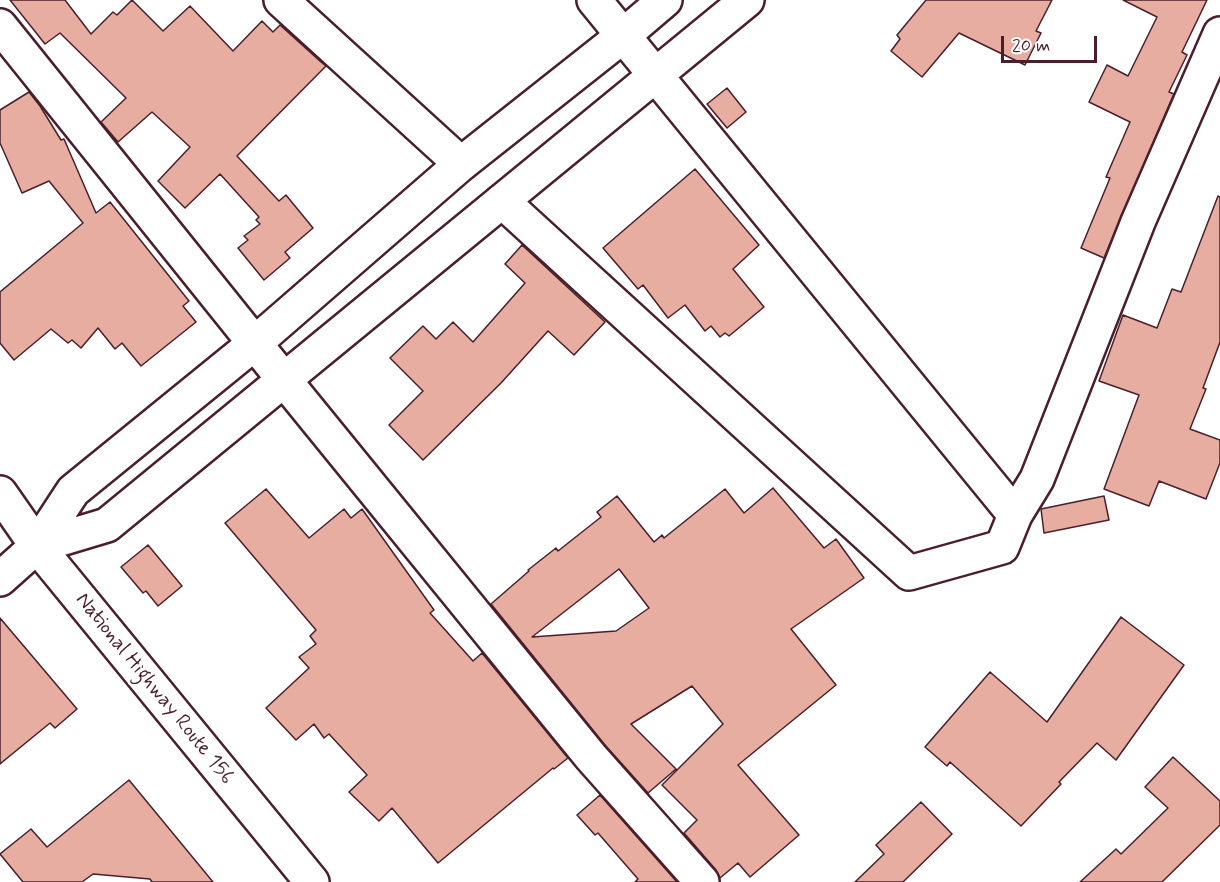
<!DOCTYPE html>
<html>
<head>
<meta charset="utf-8">
<style>
	body { margin:0 }
	#map { position:relative; width:1220px; height:882px; overflow:hidden; background:#fff; font-family:Mynerve,sans-serif }
	canvas { display:block }
	.scale { position:absolute; left:1001px; top:36px; width:96px; height:27px; box-sizing:border-box; border:3px solid #4a1f2b; border-top:0; padding-left:8px; font-size:18px; line-height:21px; white-space:nowrap; color:#4a1f2b; -webkit-text-stroke:4px #fff; paint-order:stroke }
</style>
</head>
<body>
<div id="map">
<canvas width="1220" height="882"></canvas>
<div class="scale">20 m</div>
</div>
<script>
const context = document.querySelector('canvas').getContext('2d');
context.lineJoin = 'round';
function fill(path, color) { context.fillStyle = color; context.fill(path, 'evenodd'); }
const toPath = rows => new Path2D(rows.map(r => 'M' + r).join(''));
function stroke(path, color, width, dash) { context.strokeStyle = color; context.lineWidth = width; context.lineCap = dash ? 'butt' : 'round'; context.setLineDash(dash || []); context.stroke(path); }
function label(font, color, halo, rows, align = 'center') {
  context.font = font + ' Mynerve,sans-serif'; context.lineWidth = 5; context.setLineDash([]); context.textBaseline = 'middle'; context.strokeStyle = halo; context.fillStyle = color; for (const [text, x, y, turn = 0] of rows) {
    context.save(); context.translate(x, y); context.rotate((+turn || 0) * Math.PI / 180); context.textAlign = isNaN(turn) ? turn : align; if (halo) context.strokeText(text, 0, 0); context.fillText(text, 0, 0); context.restore();
  }
}
const building = toPath([
	[10,0,65,0,91,34,113,12,117,15,132,0,163,31,190,6,233,51,262,21,273,32,280,25,321,62,326,66,237,156,279,201,286,195,313,228,285,252,290,258,264,280,238,248,248,240,244,236,260,224,256,220,259,217,220,174,185,208,158,181,190,147,152,112,118,142,101,122,126,98,60,33,45,44,10,0],
	[926,0,1052,0,1036,31,1041,33,1025,65,959,33,922,77,891,51,900,39,897,35,926,0],
	[1123,0,1207,0,1182,52,1187,55,1169,92,1174,94,1104,258,1081,248,1110,178,1106,177,1130,122,1089,102,1107,65,1128,76,1157,17,1123,0],
	[727,88,746,112,727,128,707,104,727,88],
	[29,92,40,106,61,140,64,139,96,213,110,202,189,301,183,306,196,322,141,366,122,343,115,349,98,328,81,348,72,340,68,343,51,329,14,360,0,343,0,292,83,223,49,181,22,193,0,143,0,110,29,92],
	[695,169,759,245,733,269,764,307,729,336,725,333,720,337,711,326,705,331,685,305,668,318,643,285,638,289,603,248,695,169],
	[1218,196,1220,197,1220,342,1203,388,1206,389,1190,429,1220,440,1220,463,1206,499,1159,481,1149,506,1104,489,1139,395,1099,381,1123,315,1157,328,1172,289,1181,292,1218,196],
	[522,245,605,322,574,355,548,331,501,383,423,460,389,425,423,391,390,358,423,326,436,339,453,322,473,342,525,283,505,264,522,245],
	[773,488,824,548,836,539,864,578,791,629,836,685,738,765,799,835,750,877,738,863,720,878,716,870,684,833,697,820,662,785,723,724,692,686,631,724,676,769,648,793,605,745,491,604,529,571,528,570,556,548,558,551,601,517,597,512,617,496,654,542,662,535,664,538,725,489,744,513,773,488],
	[619,569,649,608,616,631,532,637,619,569],
	[266,489,309,538,344,509,351,518,362,509,434,610,430,613,473,661,482,653,568,758,554,769,553,768,438,863,392,808,379,821,349,792,367,775,329,734,324,738,314,724,296,740,266,708,309,668,299,657,316,644,310,636,316,630,225,523,266,489],
	[1104,496,1109,520,1044,533,1041,509,1104,496],
	[148,545,182,586,158,606,146,591,143,593,121,567,148,545],
	[1121,617,1184,665,1116,760,1097,743,1059,782,1061,784,1021,826,950,762,947,766,925,747,990,672,1047,722,1121,617],
	[0,618,77,709,55,728,50,723,0,764,0,618],
	[1173,757,1220,801,1220,825,1162,882,1080,882,1116,849,1121,854,1168,808,1145,787,1173,757],
	[129,780,213,882,152,882,150,879,93,874,82,882,23,882,0,854,31,829,47,847,129,780],
	[600,795,677,882,635,882,638,879,598,833,595,835,577,815,600,795],
	[921,802,952,834,903,882,855,882,884,854,876,845,921,802]
]);
fill(building, '#e6ada0');
stroke(building, '#4a1f2b', 1.5);
const street = toPath([
	[281,0,461,164],
	[594,0,1015,515],
	[0,26,285,381,591,757,702,882],
	[502,201,909,573,1002,547,1015,515,1037,479,1138,222,1220,34]
]);
const secondary = toPath([
	[37,546,107,525,747,0],
	[37,546,73,491,255,343,461,164,624,35,665,0]
]);
const primary = toPath([
	[0,579,37,546]
]);
const highway = toPath([
	[0,493,37,546,312,882]
]);
stroke(street, '#4a1f2b', 38);
stroke(secondary, '#4a1f2b', 38);
stroke(primary, '#4a1f2b', 38);
stroke(highway, '#4a1f2b', 38);
stroke(street, '#fff', 33);
stroke(secondary, '#fff', 33);
stroke(primary, '#fff', 33);
stroke(highway, '#fff', 33);
label('21px', '#4a1f2b', '#fff', [
	["National Highway Route 156",154,689,51]
]);
</script>
</body>
</html>
